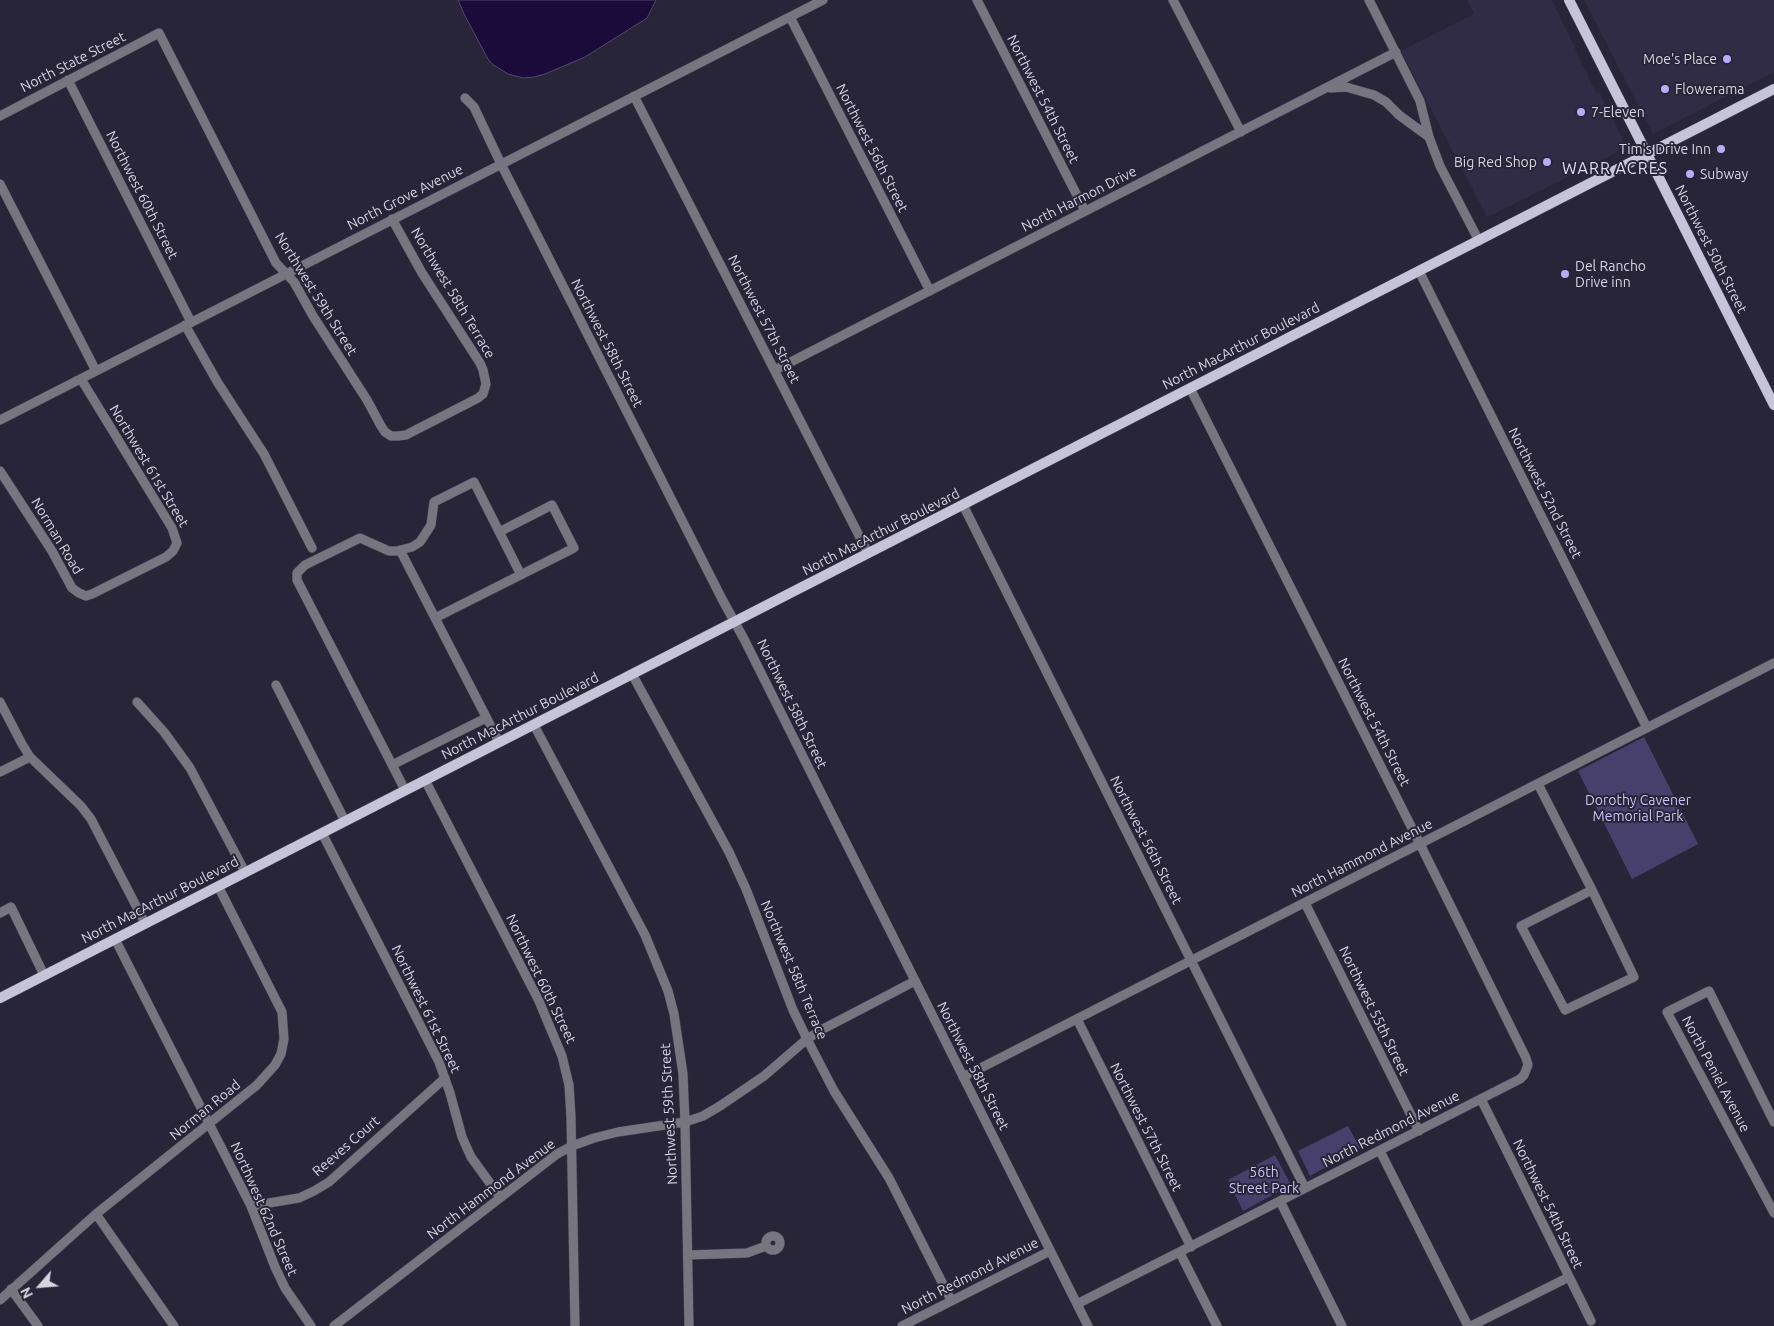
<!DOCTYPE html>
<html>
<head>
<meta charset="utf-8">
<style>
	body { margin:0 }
	#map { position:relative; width:1774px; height:1326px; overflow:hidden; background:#282538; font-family:Ubuntu,sans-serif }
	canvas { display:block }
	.north { position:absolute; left:15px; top:1261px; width:50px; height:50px; -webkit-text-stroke:4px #282538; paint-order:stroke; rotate:243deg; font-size:14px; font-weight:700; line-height:20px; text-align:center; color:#d6d4e1 }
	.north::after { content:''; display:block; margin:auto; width:18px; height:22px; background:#d6d4e1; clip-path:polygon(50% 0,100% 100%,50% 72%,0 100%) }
</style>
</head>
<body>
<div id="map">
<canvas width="1774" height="1326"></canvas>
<div class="north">N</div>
</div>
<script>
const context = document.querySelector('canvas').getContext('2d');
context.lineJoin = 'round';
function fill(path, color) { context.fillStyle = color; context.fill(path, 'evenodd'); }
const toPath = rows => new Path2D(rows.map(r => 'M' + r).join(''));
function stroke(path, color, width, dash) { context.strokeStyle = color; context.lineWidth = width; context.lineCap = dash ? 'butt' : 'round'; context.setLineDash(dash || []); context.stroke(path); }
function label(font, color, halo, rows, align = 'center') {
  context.font = font + ' Ubuntu,sans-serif'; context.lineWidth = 4; context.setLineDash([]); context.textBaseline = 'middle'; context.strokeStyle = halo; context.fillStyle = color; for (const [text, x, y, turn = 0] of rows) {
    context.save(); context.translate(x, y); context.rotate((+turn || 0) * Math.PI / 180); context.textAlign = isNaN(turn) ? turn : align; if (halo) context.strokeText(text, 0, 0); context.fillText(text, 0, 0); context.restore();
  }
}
fill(toPath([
	[1467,0,1552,0,1596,93,1599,92,1621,135,1622,141,1617,152,1487,217,1401,51,1474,14],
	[1584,0,1774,0,1774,72,1653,134]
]), '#302c45');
fill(toPath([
	[1644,737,1698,844,1632,879,1578,771],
	[1348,1126,1360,1148,1310,1176,1298,1151],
	[1275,1155,1291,1185,1243,1211,1228,1180]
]), '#48406c');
const water = toPath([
	[458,0,656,0,647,18,585,57,545,74,534,77,523,78,508,74,492,64,488,59,465,16,458,0]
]);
fill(water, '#1a0b3b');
stroke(water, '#52476d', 1);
const minor = toPath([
	[977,0,1085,211],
	[1173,0,1241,132],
	[1369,0,1420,101,1429,137,1440,166,1479,241],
	[790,17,930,291],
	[68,80,191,322],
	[1330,88,1346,87,1374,95,1386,102,1399,115,1429,137],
	[634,96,868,553],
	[465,98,474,107,501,164,722,599,744,639,1088,1326],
	[0,116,159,33,276,263,294,282,313,316,367,400,381,426,385,432,391,436,398,436,406,435,478,398,483,394,486,384,483,370,480,363,422,273,392,219],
	[0,184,96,371],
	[1419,271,1647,728],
	[185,325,218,383,264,454,312,548],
	[775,370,1396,52],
	[0,420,823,0],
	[0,471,52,551,72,588,79,593,86,596,92,594,166,557,173,551,177,543,172,528,81,379],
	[963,505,1305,1188],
	[400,550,499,742],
	[435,618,574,548,552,505,499,532],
	[632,674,729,852,746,889,793,1010,807,1039,834,1091,889,1178,951,1300],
	[276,685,345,821],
	[0,702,22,744,30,757,81,806,91,819,145,923],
	[137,702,164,732,190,768,245,872],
	[534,725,645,935,668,991,674,1014,683,1074,685,1122,689,1326],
	[392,765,486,718],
	[0,772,30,757],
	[425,780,539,1001,562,1056,569,1085,571,1117,575,1326],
	[1538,784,1592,890,1634,977,1565,1010,1521,926,1592,890],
	[405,790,297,580,297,573,305,565,360,538,389,551,397,551,412,547,420,542,431,525,434,502,474,482,521,575],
	[322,833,439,1062,450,1093,462,1137,471,1157,500,1197],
	[1305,903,1419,1131],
	[0,913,11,907,44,975],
	[115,939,251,1206,275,1267,285,1288,311,1326],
	[1077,1019,1191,1247],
	[963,1077,1774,663],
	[1481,1099,1591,1321],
	[1774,1122,1709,991,1667,1012,1774,1213],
	[1380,1151,1468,1326],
	[1280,1201,1342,1326],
	[251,1206,299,1198,314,1191,329,1182,445,1078],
	[96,1214,174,1326],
	'766 1243a7 7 0 1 1 14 0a7 7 0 1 1-14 0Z',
	[1180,1253,1217,1326],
	[688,1255,747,1253,766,1246],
	[11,1289,38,1326],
	[0,1300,96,1214,257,1085,275,1065,281,1054,284,1039,282,1012,218,886],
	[1077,1304,1520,1079,1524,1075,1528,1065,1526,1058,1420,844,1190,388],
	[334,1326,557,1154,572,1146,594,1138,618,1132,685,1122,703,1116,720,1106,764,1076,807,1039,823,1029,915,981],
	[902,1326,1050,1251],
	[1471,1326,1569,1277]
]);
const major = toPath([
	[1569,0,1774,405],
	[0,998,1774,89]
]);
stroke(minor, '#444153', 10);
stroke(major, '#444153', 11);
stroke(minor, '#777680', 9);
stroke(major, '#c6c4d9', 10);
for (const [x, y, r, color] of [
	[1727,59,5,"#b8abf7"],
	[1665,89,5,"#b8abf7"],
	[1581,112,5,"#b8abf7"],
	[1721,149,5,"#b8abf7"],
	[1547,162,5,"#b8abf7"],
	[1690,174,5,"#b8abf7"],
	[1565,274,5,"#b8abf7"]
]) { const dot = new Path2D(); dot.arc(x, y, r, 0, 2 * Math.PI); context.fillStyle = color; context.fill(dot); stroke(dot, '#282538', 2); }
label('14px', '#d6d4e1', '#282538', [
	["Moe's Place",1717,59,"right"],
	["Flowerama",1675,89],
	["7-Eleven",1591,112],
	["Tim's Drive Inn",1711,149,"right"],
	["Big Red Shop",1537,162,"right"],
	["Subway",1700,174],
	["Del Rancho",1575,266],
	["Drive inn",1575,282]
], 'left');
label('14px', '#d6d4e1', '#282538', [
	["North State Street",73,62,-27],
	["Northwest 54th Street",1043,99,63],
	["Northwest 56th Street",872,148,63],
	["Northwest 60th Street",142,195,63],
	["North Grove Avenue",405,197,-27],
	["North Harmon Drive",1079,199,-27],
	["Northwest 50th Street",1711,249,63],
	["Northwest 58th Terrace",453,293,59],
	["Northwest 59th Street",316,294,58],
	["Northwest 57th Street",764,319,63],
	["Northwest 58th Street",607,343,63],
	["North MacArthur Boulevard",1241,346,-27],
	["Northwest 61st Street",149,466,59],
	["Northwest 52nd Street",1545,493,63],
	["North MacArthur Boulevard",881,532,-27],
	["Norman Road",57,536,59],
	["Northwest 58th Street",792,704,64],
	["North MacArthur Boulevard",520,716,-27],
	["Northwest 54th Street",1374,722,63],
	["Northwest 56th Street",1146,840,63],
	["North Hammond Avenue",1362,858,-27],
	["North MacArthur Boulevard",160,900,-27],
	["Northwest 58th Terrace",794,970,67],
	["Northwest 60th Street",541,979,64],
	["Northwest 61st Street",426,1009,64],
	["Northwest 55th Street",1374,1011,64],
	["Northwest 58th Street",973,1066,63],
	["North Peniel Avenue",1716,1074,62],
	["Norman Road",205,1110,-39],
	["Northwest 59th Street",669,1114,-93],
	["Northwest 57th Street",1146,1127,63],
	["North Redmond Avenue",1391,1129,-27],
	["Reeves Court",346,1146,-41],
	["North Hammond Avenue",491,1189,-37],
	["Northwest 54th Street",1548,1204,64],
	["Northwest 62nd Street",264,1209,66],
	["North Redmond Avenue",970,1276,-27]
]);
label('14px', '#cac3f5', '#282538', [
	["Dorothy Cavener",1638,800],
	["Memorial Park",1638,816],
	["56th",1264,1172],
	["Street Park",1264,1188]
]);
context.letterSpacing = '1px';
label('16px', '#dfdcf9', '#282538', [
	["WARR ACRES",1615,169]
]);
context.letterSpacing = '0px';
</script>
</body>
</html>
